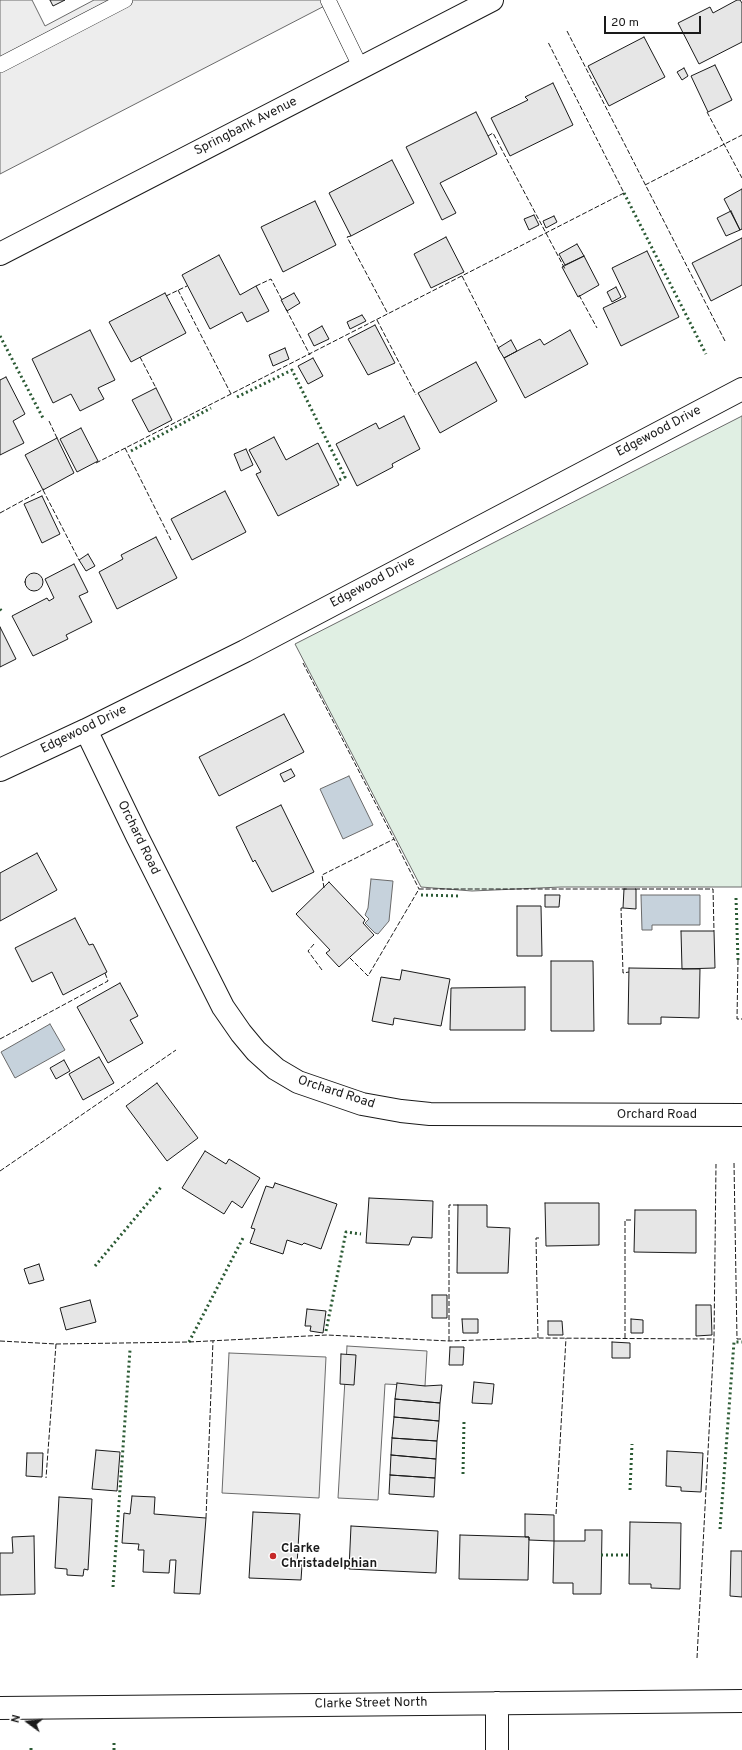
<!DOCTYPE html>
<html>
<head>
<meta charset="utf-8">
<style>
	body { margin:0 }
	#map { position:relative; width:742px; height:1750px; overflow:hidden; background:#fff; font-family:Overpass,sans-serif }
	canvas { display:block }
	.north { position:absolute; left:8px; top:1702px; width:40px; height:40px; -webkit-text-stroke:3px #fff; paint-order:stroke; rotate:285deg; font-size:11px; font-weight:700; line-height:16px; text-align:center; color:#1a1a1a }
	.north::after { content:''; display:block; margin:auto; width:14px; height:18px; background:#1a1a1a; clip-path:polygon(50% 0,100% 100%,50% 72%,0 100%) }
	.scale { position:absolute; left:604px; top:16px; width:97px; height:18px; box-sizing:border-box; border:2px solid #1a1a1a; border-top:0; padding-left:5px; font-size:12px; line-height:14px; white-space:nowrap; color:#1a1a1a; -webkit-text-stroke:3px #fff; paint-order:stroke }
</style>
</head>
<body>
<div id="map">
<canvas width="742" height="1750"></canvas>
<div class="north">N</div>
<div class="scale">20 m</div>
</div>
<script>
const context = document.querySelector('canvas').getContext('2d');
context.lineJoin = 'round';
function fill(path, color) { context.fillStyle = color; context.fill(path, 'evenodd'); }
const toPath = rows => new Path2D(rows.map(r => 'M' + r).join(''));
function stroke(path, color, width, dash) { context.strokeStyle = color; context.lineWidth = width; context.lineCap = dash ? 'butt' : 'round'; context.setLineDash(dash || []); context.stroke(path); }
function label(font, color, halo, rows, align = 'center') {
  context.font = font + ' Overpass,sans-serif'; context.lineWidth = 3; context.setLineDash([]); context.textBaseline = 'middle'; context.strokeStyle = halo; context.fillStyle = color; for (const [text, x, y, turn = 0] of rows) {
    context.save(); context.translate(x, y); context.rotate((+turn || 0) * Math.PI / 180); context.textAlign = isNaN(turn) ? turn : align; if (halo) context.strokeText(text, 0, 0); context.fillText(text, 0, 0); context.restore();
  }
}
const green = toPath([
	[742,416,742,887,561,887,472,891,421,887,295,644,742,416]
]);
fill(green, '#e0efe3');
stroke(green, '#6a6a6a', 1);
const parking = toPath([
	[0,0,32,0,45,26,94,0,336,0,0,174,0,0],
	[347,1346,427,1351,425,1386,385,1384,378,1500,338,1498,347,1346],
	[229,1353,326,1357,319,1498,222,1493,229,1353]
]);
fill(parking, '#ededed');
stroke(parking, '#6a6a6a', 1);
const water = toPath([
	[349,776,373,825,343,839,320,789,349,776],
	[371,879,393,881,389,921,378,934,375,933,365,923,369,919,365,915,368,908,371,879],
	[641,895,700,895,700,925,652,925,652,930,642,930,641,895],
	[50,1024,65,1050,15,1078,1,1052,50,1024]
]);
fill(water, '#c6d2dc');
stroke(water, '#6a6a6a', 1);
const building = toPath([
	[50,0,65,0,53,6,50,0],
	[737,0,740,0,742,3,742,42,699,64,678,23,710,7,713,13,737,0],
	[644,37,665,77,609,106,588,66,644,37],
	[715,65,732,100,708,112,691,76,715,65],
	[684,68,688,76,682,80,677,72,684,68],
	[553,83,573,125,510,156,491,118,528,100,525,97,553,83],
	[476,112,497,154,440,183,456,213,442,220,406,147,476,112],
	[392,160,414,203,351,236,329,193,392,160],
	[742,189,742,229,740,230,724,199,742,189],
	[315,201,336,245,283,272,261,227,315,201],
	[731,211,740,230,726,236,717,218,731,211],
	[534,215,539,225,529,230,524,219,534,215],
	[554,216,557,222,546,228,543,221,554,216],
	[446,237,464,272,431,288,414,254,446,237],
	[742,238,742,285,711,301,692,263,742,238],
	[577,244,584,256,565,265,559,254,577,244],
	[647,251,679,317,621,346,603,308,626,297,612,268,647,251],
	[219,255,240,295,256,286,269,311,247,322,242,312,210,329,182,275,219,255],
	[584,256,599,285,578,297,562,267,584,256],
	[616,287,621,297,612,302,607,292,616,287],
	[165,293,186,333,131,362,109,322,165,293],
	[294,293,300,303,287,311,281,300,294,293],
	[362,315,366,321,350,329,347,322,362,315],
	[375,325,395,363,368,375,348,339,375,325],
	[322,326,329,339,314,346,308,334,322,326],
	[90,330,115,380,98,388,104,399,80,411,71,394,53,403,32,359,90,330],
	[570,330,588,364,525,398,504,358,540,339,544,345,570,330],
	[511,340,517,351,504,358,498,348,511,340],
	[285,348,289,359,273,366,269,355,285,348],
	[313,358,323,376,308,384,298,366,313,358],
	[476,362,497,401,440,433,418,393,476,362],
	[6,377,25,414,13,421,24,443,0,455,0,380,6,377],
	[156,388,172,420,149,432,132,400,156,388],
	[404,416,420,449,392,464,393,467,357,486,336,444,376,423,379,429,404,416],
	[81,428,98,461,77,472,60,439,81,428],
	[274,437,286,460,318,443,339,485,278,516,256,474,261,472,249,450,274,437],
	[57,438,74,473,43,490,25,455,57,438],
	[246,449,253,465,241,471,234,454,246,449],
	[225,491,246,532,192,560,171,519,225,491],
	[42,496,60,534,42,543,24,504,42,496],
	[156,537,177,578,117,609,99,572,123,559,121,555,156,537],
	[88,554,95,566,86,571,79,560,88,554],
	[74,564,88,592,79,596,92,622,66,635,68,639,33,656,12,616,47,598,49,601,54,598,45,579,74,564],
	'25 582a9 9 0 1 1 18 0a9 9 0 1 1-18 0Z',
	[0,627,16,659,0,667,0,627],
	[284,714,304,752,219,796,199,757,284,714],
	[291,769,295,776,284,782,280,774,291,769],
	[281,805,314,872,272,892,255,860,253,862,236,827,281,805],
	[37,853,57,890,0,921,0,873,37,853],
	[329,882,365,920,363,923,374,935,339,967,326,953,330,950,296,914,329,882],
	[624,889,636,889,636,909,623,908,624,889],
	[545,895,560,895,559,907,545,907,545,895],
	[517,906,541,906,542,956,517,956,517,906],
	[75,918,89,945,93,944,107,972,63,995,52,972,32,982,15,948,75,918],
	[681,931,714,931,715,968,682,969,681,931],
	[551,961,593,961,594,1031,551,1031,551,961],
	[629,968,700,969,699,1018,661,1017,661,1024,628,1024,629,968],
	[402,970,450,979,441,1026,394,1018,393,1025,372,1021,381,977,400,980,402,970],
	[120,983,138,1016,130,1020,143,1043,108,1063,77,1007,120,983],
	[525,987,525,1030,450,1030,451,988,525,987],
	[99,1057,114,1083,83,1100,69,1074,99,1057],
	[64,1060,70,1071,56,1079,50,1068,64,1060],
	[157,1083,198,1138,167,1161,126,1106,157,1083],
	[205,1151,226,1164,229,1159,260,1178,242,1208,232,1201,224,1214,182,1188,205,1151],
	[275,1183,337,1204,321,1249,304,1243,302,1245,287,1240,283,1254,250,1243,255,1229,251,1228,266,1186,273,1188,275,1183],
	[369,1198,433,1201,432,1238,412,1237,409,1245,366,1243,369,1198],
	[545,1203,599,1203,599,1245,546,1246,545,1203],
	[458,1205,487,1205,487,1227,510,1228,508,1273,457,1273,458,1205],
	[635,1210,696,1210,696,1253,634,1252,635,1210],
	[39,1264,44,1280,29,1284,24,1269,39,1264],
	[432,1295,447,1295,447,1318,432,1318,432,1295],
	[90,1300,96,1322,66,1330,60,1308,90,1300],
	[696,1305,711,1305,712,1335,696,1336,696,1305],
	[307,1309,326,1311,323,1333,310,1331,311,1326,305,1326,307,1309],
	[462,1319,478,1319,478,1333,463,1333,462,1319],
	[631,1319,643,1320,643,1333,631,1333,631,1319],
	[548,1321,562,1321,563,1335,548,1335,548,1321],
	[612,1342,630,1343,630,1358,612,1358,612,1342],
	[450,1347,464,1347,463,1365,449,1365,450,1347],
	[341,1354,356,1355,354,1385,340,1384,341,1354],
	[474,1382,494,1384,492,1404,472,1403,474,1382],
	[397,1383,425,1386,442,1385,440,1403,395,1399,397,1383],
	[395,1399,440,1403,439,1421,394,1417,395,1399],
	[394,1417,439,1421,437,1441,392,1438,394,1417],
	[392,1438,437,1441,436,1459,391,1455,392,1438],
	[96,1450,120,1452,117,1491,92,1489,96,1450],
	[667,1451,703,1453,701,1492,681,1491,681,1487,666,1486,667,1451],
	[27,1453,43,1453,42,1477,26,1476,27,1453],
	[391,1455,436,1459,435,1478,390,1475,391,1455],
	[390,1475,435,1478,434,1497,389,1494,390,1475],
	[132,1496,155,1497,154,1514,206,1518,200,1594,174,1593,176,1560,170,1560,169,1573,143,1572,144,1550,138,1550,139,1544,122,1543,124,1513,130,1514,132,1496],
	[59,1497,92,1499,88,1570,84,1569,83,1576,67,1575,67,1569,55,1568,59,1497],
	[253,1512,300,1514,297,1565,302,1565,301,1580,249,1578,253,1512],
	[525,1514,554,1515,554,1541,529,1540,529,1537,525,1537,525,1514],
	[630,1522,681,1523,680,1589,651,1588,651,1584,629,1584,630,1522],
	[351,1526,438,1531,436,1573,349,1569,351,1526],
	[585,1530,602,1530,601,1594,573,1594,573,1583,553,1583,554,1541,585,1541,585,1530],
	[460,1535,529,1537,528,1580,459,1579,460,1535],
	[34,1536,35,1594,0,1595,0,1553,13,1553,12,1537,34,1536],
	[731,1551,742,1551,742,1597,730,1596,731,1551]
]);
fill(building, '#e6e6e6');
stroke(building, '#1a1a1a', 1);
const lane = toPath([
	[328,0,361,68],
	[0,65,125,0]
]);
const street = toPath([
	[86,730,137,836,223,1007,241,1033,256,1051,276,1069,298,1082,362,1104,401,1111,430,1114,742,1115],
	[0,770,86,730,245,651,742,389],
	[497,1703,497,1750],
	[0,1708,742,1701]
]);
const secondary = toPath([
	[0,254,492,0]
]);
stroke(lane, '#1a1a1a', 16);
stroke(street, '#1a1a1a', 24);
stroke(secondary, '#1a1a1a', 24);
stroke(lane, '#fff', 15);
stroke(street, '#fff', 22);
stroke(secondary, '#fff', 22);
stroke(toPath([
	[624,193,706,354],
	[0,336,44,420],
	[237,397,292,370,345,477,339,480],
	[131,451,211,408],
	[0,609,2,612],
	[421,895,461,896],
	[736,898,738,960],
	[95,1266,162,1186],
	[326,1331,346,1232,361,1234],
	[189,1342,243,1238],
	[463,1474,464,1421],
	[630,1490,632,1444],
	[720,1529,734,1342,742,1342],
	[601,1555,630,1555],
	[113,1587,130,1350],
	[31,1750,31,1746],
	[114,1750,114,1742]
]), '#2b5a34', 3, [2, 3]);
stroke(toPath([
	[567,31,725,341],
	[707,112,742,178],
	[488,136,493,133,565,269],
	[645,185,742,135],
	[351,236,347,237,388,314],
	[462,276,499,349],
	[256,286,271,279,283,302],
	[178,290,231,394],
	[579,295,597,328],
	[166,296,187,286],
	[286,309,310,355],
	[377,320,416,395],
	[140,357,156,388],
	[49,421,57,438],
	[125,448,171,540],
	[96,463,624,193,548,42],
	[43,490,79,560],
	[0,513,44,489],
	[303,663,394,839],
	[324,888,322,875,394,839,419,889],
	[635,889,713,889,714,931],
	[623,908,621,908,623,973,629,972],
	[314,944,308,951,322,970],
	[350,958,368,976,419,889,627,889],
	[738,960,737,1019,742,1019],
	[0,1039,108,981,105,973],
	[734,1163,737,1339,742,1339],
	[0,1171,176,1050],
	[538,1338,536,1238,541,1238],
	[625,1338,625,1220,633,1220],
	[0,1341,56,1344,46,1478],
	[449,1341,449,1205,458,1205],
	[56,1344,189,1342,327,1335,449,1341,538,1338,714,1339],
	[556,1514,566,1338],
	[206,1518,213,1341],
	[697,1658,714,1339,716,1164]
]), '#1a1a1a', 1, [5, 2]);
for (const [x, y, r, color] of [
	[273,1556,4,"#c62828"]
]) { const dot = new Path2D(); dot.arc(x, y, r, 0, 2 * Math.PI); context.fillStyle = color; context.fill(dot); stroke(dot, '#fff', 1.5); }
label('13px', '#1a1a1a', '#fff', [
	["Springbank Avenue",246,127,-27],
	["Edgewood Drive",659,432,-28],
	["Edgewood Drive",373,583,-28],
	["Edgewood Drive",84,730,-26],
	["Orchard Road",138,838,64],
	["Orchard Road",336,1093,18],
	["Orchard Road",657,1115],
	["Clarke Street North",371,1704,-1]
]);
label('bold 13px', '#1a1a1a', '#fff', [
	["Clarke",281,1549],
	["Christadelphian",281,1564]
], 'left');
</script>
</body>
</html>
